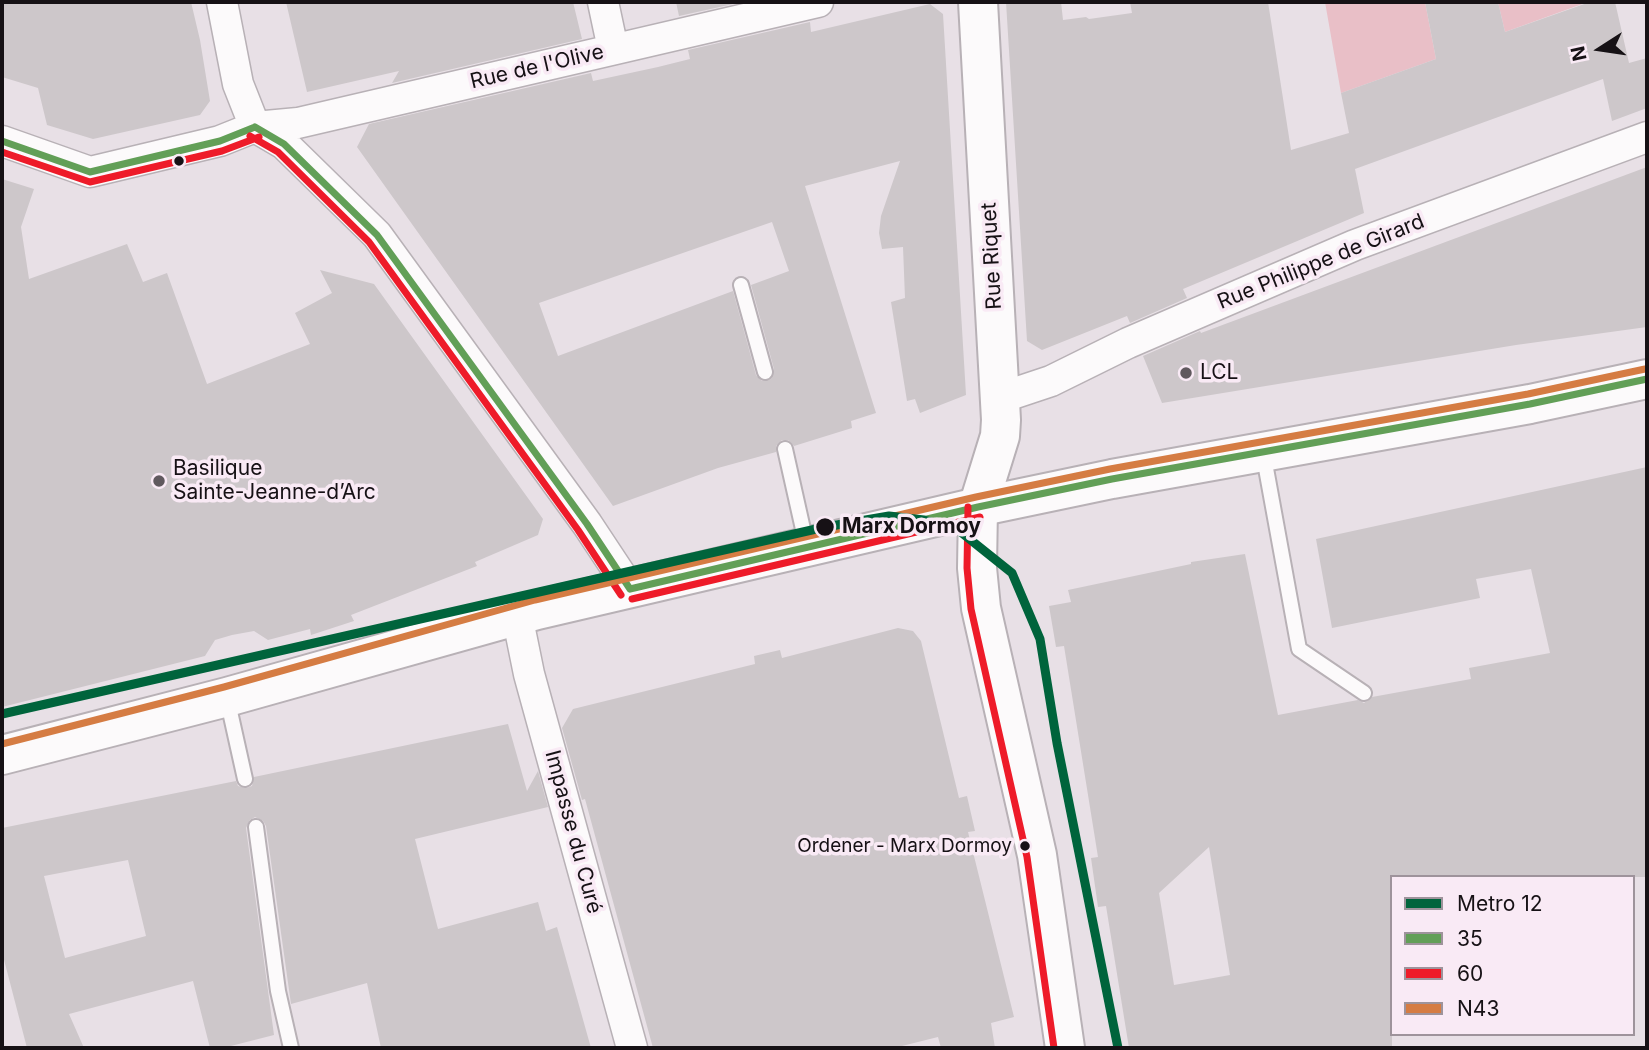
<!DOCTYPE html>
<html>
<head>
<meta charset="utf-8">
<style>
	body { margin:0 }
	#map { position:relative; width:1649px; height:1050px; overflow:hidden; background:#e8e0e6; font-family:Inter,sans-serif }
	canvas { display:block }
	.frame { position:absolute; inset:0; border:4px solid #161115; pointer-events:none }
	.legend { position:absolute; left:1390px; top:875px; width:245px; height:161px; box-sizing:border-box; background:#f9eaf5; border:2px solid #9e939b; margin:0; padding:9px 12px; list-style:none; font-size:21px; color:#161115 }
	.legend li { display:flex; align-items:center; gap:14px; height:35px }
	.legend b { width:35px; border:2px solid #9e939b }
	.north { position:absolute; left:1565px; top:14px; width:70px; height:70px; -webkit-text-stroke:5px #f9eaf5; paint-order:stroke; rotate:258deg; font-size:19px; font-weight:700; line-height:28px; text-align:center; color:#161115 }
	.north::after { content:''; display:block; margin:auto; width:24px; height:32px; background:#161115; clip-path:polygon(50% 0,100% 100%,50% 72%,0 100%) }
</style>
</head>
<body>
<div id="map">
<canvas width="1649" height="1050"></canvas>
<div class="frame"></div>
<ul class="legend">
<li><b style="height:9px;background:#00643c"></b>Metro 12</li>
<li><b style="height:9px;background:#629f57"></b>35</li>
<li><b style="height:9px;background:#ee1b29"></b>60</li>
<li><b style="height:9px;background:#d57c43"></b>N43</li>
</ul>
<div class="north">N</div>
</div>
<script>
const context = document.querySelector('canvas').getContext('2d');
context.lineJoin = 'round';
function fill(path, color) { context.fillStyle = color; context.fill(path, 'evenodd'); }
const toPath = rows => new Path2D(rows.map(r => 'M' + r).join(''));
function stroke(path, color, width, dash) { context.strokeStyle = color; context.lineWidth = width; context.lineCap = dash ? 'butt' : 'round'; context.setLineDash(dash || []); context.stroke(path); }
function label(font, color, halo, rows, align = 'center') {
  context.font = font + ' Inter,sans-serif'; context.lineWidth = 7; context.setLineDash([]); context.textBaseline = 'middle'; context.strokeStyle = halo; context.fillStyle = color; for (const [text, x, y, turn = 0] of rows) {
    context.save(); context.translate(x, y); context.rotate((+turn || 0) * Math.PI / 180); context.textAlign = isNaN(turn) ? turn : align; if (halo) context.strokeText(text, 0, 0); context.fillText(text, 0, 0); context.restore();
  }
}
fill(toPath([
	[1325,2,1425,2,1436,59,1341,93],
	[1498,2,1585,2,1585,3,1505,32]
]), '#e9bfc7');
fill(toPath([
	[2,2,191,2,200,40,210,101,200,115,93,139,47,125,38,88,2,77],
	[286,2,573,2,582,39,392,83,399,71,307,92],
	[676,2,742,2,679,16],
	[1006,2,1061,2,1063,20,1086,17,1089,19,1132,13,1130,2,1268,2,1291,150,1349,133,1341,93,1436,59,1425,2,1498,2,1505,32,1590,2,1615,2,1629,63,1647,58,1647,108,1612,121,1603,79,1355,169,1364,213,1183,289,1187,298,1130,323,1127,316,1042,350,1027,341],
	[930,4,943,14,966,395,920,413,915,399,907,401,891,302,905,298,903,247,882,249,879,233,881,216,900,161,805,186,876,413,851,421,852,428,794,446,788,440,782,440,776,446,776,452,718,468,613,506,357,147,369,124,591,73,593,81,658,67,690,59,688,50,810,22,811,32],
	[772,222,789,271,751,285,774,369,771,379,762,381,756,375,733,291,558,356,539,303],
	[1647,167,1647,327,1516,345,1162,403,1143,356,1200,331,1201,333],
	[2,179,34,189,21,227,29,279,127,244,143,282,167,273,207,384,310,344,295,313,332,293,320,270,374,284,543,519,538,535,475,562,477,566,351,615,354,621,311,635,310,629,268,640,254,631,232,635,215,640,205,656,2,707],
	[1647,467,1647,877,1392,877,1392,1048,1129,1048,1106,906,1098,907,1091,858,1098,857,1064,646,1056,647,1049,606,1071,602,1068,590,1191,564,1191,562,1245,554,1278,715,1358,700,1364,703,1372,697,1471,679,1469,668,1550,653,1531,569,1476,579,1480,598,1332,628,1316,539],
	[1209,847,1230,975,1174,985,1159,893],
	[898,628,913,631,921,641,959,798,967,796,975,831,968,832,1014,1017,991,1023,995,1048,941,1048,938,1037,894,1048,653,1048,585,799,582,800,562,728,573,709,755,664,754,656,780,650,782,658],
	[508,724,527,791,538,771,548,807,415,839,438,929,538,902,546,931,557,927,591,1048,381,1048,367,983,291,1004,266,826,263,821,255,817,250,820,246,828,274,1035,223,1048,210,1048,193,981,69,1014,84,1048,27,1048,2,952,2,828,236,781,238,786,246,788,252,786,254,777],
	[128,860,146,936,65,958,44,876]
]), '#cdc7ca');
const lane = toPath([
	[741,285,765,372],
	[785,449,807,547],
	[1263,452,1299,649,1364,693],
	[227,698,245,779],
	[256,827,278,991,291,1048]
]);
const street = toPath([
	[222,2,238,84,255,127,284,144,377,235,587,524,630,589],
	[603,2,613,49],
	[2,141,90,172,220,141,255,127,298,123,818,2],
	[1000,398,1051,381,1128,343,1355,245,1647,137],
	[517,615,529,674,632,1048]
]);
const secondary = toPath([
	[978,2,1001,420,1000,436,978,507,977,568,981,608,1037,855,1065,1048]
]);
const primary = toPath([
	[2,755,227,697,537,610,978,507,1112,479,1530,404,1647,379]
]);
stroke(lane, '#b8b1b6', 18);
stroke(street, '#b8b1b6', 33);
stroke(secondary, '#b8b1b6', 42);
stroke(primary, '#b8b1b6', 42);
stroke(lane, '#fcfafb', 14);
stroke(street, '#fcfafb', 30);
stroke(secondary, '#fcfafb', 38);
stroke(primary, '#fcfafb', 38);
stroke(toPath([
	[255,127,284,144,377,235,587,524,630,589],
	[2,141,90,172,220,141,255,127],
	[630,589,978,507,1112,479,1530,404,1647,379]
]), '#629f57', 7);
stroke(toPath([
	[250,136,278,152,369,242,578,530,621,595],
	[2,152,90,182,222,151,259,137],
	[968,507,967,568,971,609,1027,857,1054,1048],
	[632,599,980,517]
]), '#ee1b29', 7);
stroke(toPath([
	[2,744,224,687,535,600,976,497,1110,469,1528,394,1645,369]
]), '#d57c43', 7);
stroke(toPath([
	[2,714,825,527,889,516,924,520,957,529,1012,573,1040,639,1057,743,1118,1048]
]), '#00643c', 9);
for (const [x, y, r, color] of [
	[179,161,6,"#161115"],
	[1186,373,7,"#60595e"],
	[159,481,7,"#60595e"],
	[825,527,10,"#161115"],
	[1025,846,6,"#161115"]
]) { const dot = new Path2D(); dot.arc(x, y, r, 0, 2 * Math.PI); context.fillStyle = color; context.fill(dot); stroke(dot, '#f9eaf5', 2.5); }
label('19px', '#161115', '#f9eaf5', [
	["Ordener - Marx Dormoy",1012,846]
], 'right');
label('21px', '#161115', '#f9eaf5', [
	["Rue de l'Olive",537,67,-13],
	["Rue Riquet",992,256,-93],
	["Rue Philippe de Girard",1321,262,-22],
	["Impasse du Curé",573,832,75]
]);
label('21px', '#161115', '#f9eaf5', [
	["LCL",1200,373],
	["Basilique",173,469],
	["Sainte-Jeanne-d’Arc",173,493]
], 'left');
label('bold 21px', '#161115', '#f9eaf5', [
	["Marx Dormoy",842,527]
], 'left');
</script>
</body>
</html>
